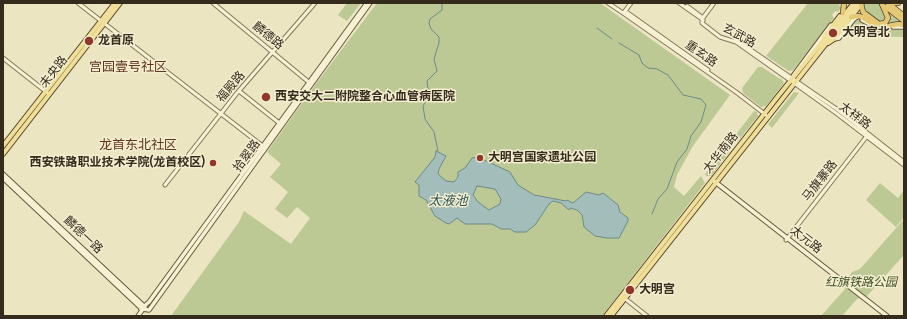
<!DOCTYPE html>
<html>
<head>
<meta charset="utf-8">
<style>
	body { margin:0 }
	#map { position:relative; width:907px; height:319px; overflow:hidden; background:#ece5c1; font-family:Bitter,serif }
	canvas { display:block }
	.frame { position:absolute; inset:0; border:4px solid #352b1d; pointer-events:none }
</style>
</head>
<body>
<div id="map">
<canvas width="907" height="319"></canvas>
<div class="frame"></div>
</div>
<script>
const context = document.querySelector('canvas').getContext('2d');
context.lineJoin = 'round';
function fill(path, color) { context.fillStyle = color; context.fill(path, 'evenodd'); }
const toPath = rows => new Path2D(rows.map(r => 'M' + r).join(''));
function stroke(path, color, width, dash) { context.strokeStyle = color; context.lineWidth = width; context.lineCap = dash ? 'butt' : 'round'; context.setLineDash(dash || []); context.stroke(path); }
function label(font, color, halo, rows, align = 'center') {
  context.font = font + ' Bitter,"Noto Sans SC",serif'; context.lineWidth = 3; context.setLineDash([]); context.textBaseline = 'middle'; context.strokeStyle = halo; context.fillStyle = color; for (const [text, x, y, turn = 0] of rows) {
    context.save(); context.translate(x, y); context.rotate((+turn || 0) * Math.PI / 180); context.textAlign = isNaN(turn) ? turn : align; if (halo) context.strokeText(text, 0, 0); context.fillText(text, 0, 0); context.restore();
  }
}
fill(toPath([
	[347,3,361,3,347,21,338,15],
	[377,3,600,3,730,95,693,146,677,175,674,187,684,196,701,176,705,183,602,316,171,316,239,222,244,211,291,244,310,218,297,207,287,218,275,209,288,192,270,177,281,164,267,152,318,81],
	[808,3,838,3,841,8,838,12,835,11,832,15,834,18,793,70,789,71,766,56],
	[850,3,879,3,904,23,883,27],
	[855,20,860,20,875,31,904,29,904,37,843,36],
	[758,67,762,67,780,79,781,78,784,83,766,106,761,107,743,93,742,88],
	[794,92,799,93,772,128,768,124],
	[754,111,757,112,758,116,737,142,730,142],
	[727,145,730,146,730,151,711,176,706,176,705,174],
	[880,183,898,198,904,190,904,217,896,227,866,200],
	[904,219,904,255,867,296,857,299,842,316,821,316,845,289,846,281,852,272,860,269]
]), '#bdc995');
const water = toPath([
	[436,151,446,156,439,169,438,174,446,181,454,182,458,177,458,172,465,168,472,158,478,157,510,172,518,185,534,195,566,201,567,200,573,203,586,192,599,195,603,193,618,205,620,212,628,218,628,221,619,238,607,238,595,236,584,227,582,215,577,210,570,208,569,210,561,203,553,201,549,204,535,225,526,232,515,232,510,229,501,229,492,224,465,224,457,218,449,224,446,223,435,216,426,200,419,196,419,185,415,182,435,157,436,151],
	[477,186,495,189,501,199,500,204,489,210,478,202,473,195,477,186]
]);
fill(water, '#a3beba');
stroke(water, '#6b8c88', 1);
stroke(toPath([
	[597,28,612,39],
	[619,43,639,55,642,63,648,68,657,69,668,75,683,95,701,99,706,105,701,122,691,136,687,149,677,162,667,189,658,199,652,214],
	[438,151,434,132,425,119,423,106,429,96,427,81,437,71,434,59,439,43,439,37,431,29,429,23,430,19,442,10,442,3]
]), '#6b8c88', 1);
const tertiary = toPath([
	[78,3,264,147],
	[213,3,311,84],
	[608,3,623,13],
	[679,3,702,19,702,23,720,37,736,42,787,78,836,113,904,165],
	[687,6,703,18,703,21],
	[625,11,623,13,736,92,766,115],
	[625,11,708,70],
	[625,11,631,3],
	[702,19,714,3],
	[735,39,838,110,904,162],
	[3,58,49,94],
	[239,91,278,122],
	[165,185,237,93,315,3],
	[786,240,867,136],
	[623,297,647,316]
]);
const secondary = toPath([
	[862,20,879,29],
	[893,27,904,27],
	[834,39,839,38,854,19,857,17],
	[793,76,831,25],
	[3,174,145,307],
	[3,178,142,309],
	[714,181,887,316],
	[141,309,149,302,367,3],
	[138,316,143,309,149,310,370,3]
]);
const primary = toPath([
	[824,37,840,16],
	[828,43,834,39,862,3],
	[3,146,115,3],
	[3,154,120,3],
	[606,316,779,95,854,3],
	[611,316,858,3]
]);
const trunk = toPath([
	[888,3,904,16],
	[892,3,898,3],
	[861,4,863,12,879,24,885,23,888,18,882,4],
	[886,7,904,21],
	[843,13,844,3],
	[851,17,858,16,862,17,879,28,898,24,904,25]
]);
stroke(tertiary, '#857659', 5);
stroke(secondary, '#66573c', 5.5);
stroke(primary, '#52432d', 6);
stroke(trunk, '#52432d', 6);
stroke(tertiary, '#f7f1d3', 3);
stroke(secondary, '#f7f1d3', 3.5);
stroke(primary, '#efdf99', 4);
stroke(trunk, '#e4c876', 4.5);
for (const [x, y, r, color] of [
	[833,33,5,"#91382b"],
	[89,41,5,"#91382b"],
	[266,97,5,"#91382b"],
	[480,158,4,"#91382b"],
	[213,163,4,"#91382b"],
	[630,290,5,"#91382b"]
]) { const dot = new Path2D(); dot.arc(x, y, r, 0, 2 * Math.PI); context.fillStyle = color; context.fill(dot); stroke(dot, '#f4eed0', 1.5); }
label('bold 12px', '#352b1d', '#f4eed0', [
	["大明宫北",842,33],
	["龙首原",98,41],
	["西安交大二附院整合心血管病医院",275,97],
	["大明宫国家遗址公园",488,158],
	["西安铁路职业技术学院(龙首校区)",205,163,"right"],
	["大明宫",639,290]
], 'left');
label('12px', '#352b1d', '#f4eed0', [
	["麟德路",268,36,39],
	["玄武路",739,36,29],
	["重玄路",701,54,35],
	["未央路",54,72,-52],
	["福殿路",231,87,-50],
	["太祥路",855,116,37],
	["太华南路",721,153,-52],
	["拾翠路",247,156,-54],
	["马旗寨路",820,181,-52],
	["麟德一路",83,235,43],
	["太元路",806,240,38]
]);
label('italic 12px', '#405024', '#f4eed0', [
	["红旗铁路公园",861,283]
]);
label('13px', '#60341e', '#f4eed0', [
	["宫园壹号社区",128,67],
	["龙首东北社区",138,145]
]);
label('italic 13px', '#2d5254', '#f4eed0', [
	["太液池",448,201]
]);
</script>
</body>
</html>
